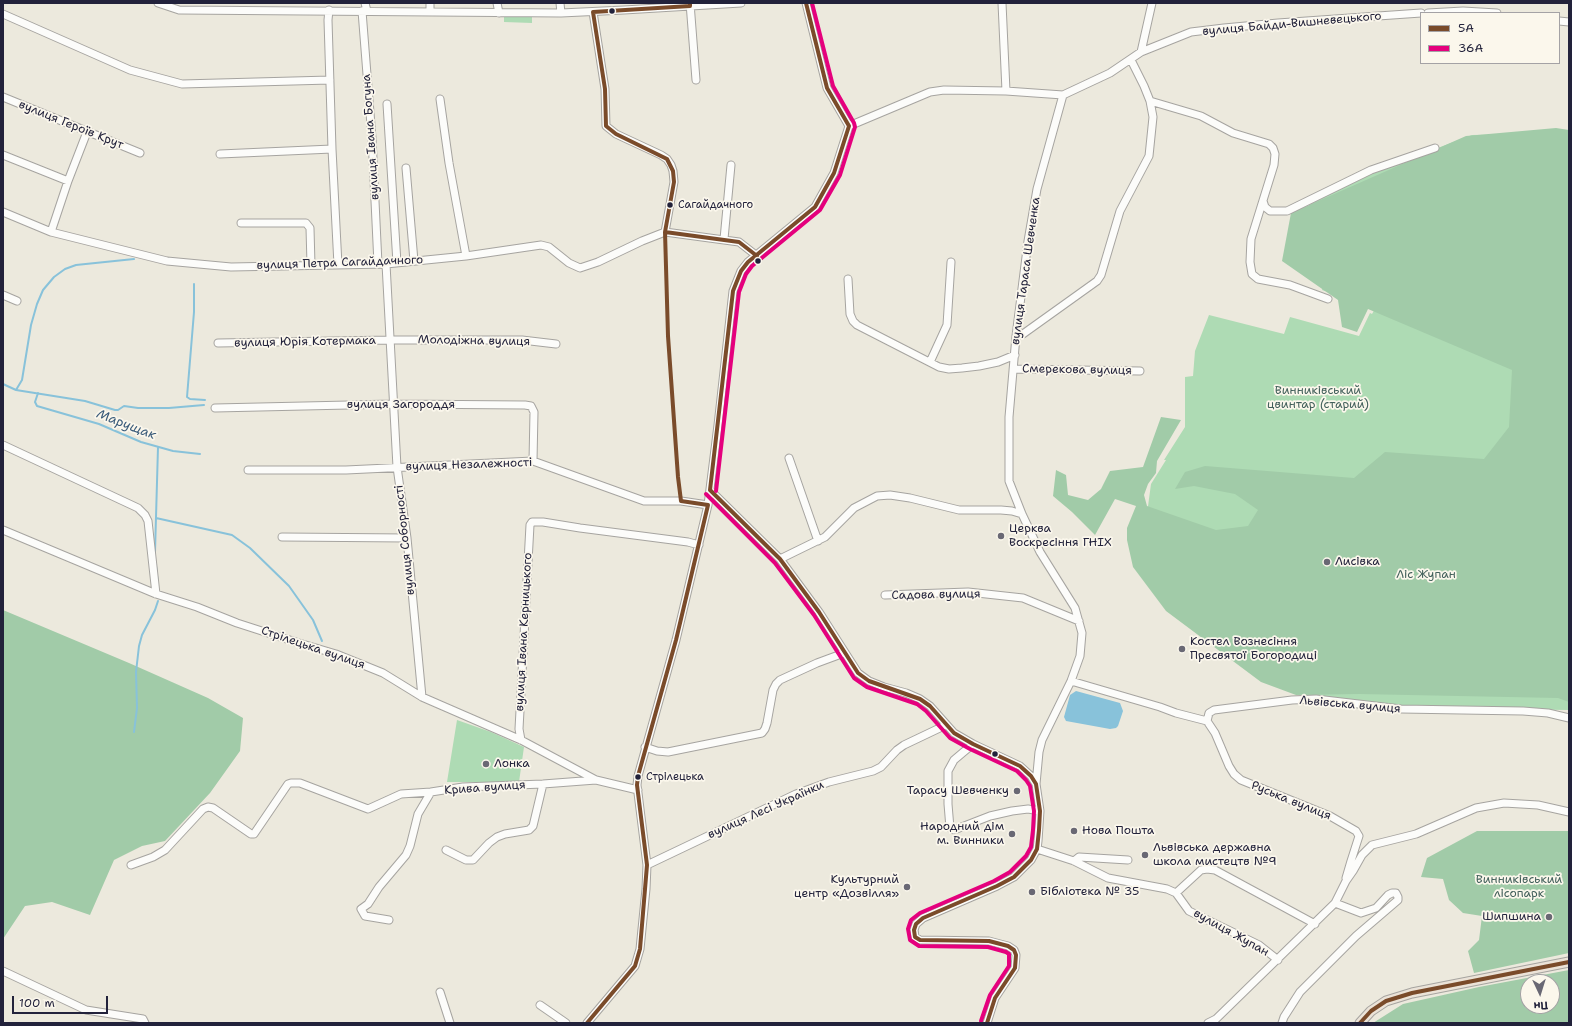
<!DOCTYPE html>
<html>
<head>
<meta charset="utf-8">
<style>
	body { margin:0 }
	#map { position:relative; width:1572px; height:1026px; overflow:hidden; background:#ece9dd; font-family:"Shantell Sans",sans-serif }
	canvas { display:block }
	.frame { position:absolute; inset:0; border:4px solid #22223b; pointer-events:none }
	.legend { position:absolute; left:1420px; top:12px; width:140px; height:52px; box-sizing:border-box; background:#fbf7ec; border:1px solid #a4a2a5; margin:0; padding:5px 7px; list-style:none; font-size:12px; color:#22223b }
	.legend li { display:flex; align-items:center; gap:8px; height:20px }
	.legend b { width:20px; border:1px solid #a4a2a5 }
	.north { position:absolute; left:1520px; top:974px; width:40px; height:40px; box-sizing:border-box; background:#fbf7ec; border:1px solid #a4a2a5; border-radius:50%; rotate:176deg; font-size:11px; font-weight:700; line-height:16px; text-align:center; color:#22223b }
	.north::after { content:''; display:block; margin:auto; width:14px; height:18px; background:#696874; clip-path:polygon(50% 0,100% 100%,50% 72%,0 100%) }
	.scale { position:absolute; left:12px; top:996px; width:96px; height:18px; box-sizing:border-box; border:2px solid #22223b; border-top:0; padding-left:5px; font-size:12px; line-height:14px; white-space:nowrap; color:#22223b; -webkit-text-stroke:3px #fbf7ec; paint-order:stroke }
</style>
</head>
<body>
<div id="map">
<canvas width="1572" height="1026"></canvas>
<div class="frame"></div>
<ul class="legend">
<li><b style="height:5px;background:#7a4b2a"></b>5А</li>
<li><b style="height:5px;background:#e5007d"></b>36А</li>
</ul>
<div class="north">Пн</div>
<div class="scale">100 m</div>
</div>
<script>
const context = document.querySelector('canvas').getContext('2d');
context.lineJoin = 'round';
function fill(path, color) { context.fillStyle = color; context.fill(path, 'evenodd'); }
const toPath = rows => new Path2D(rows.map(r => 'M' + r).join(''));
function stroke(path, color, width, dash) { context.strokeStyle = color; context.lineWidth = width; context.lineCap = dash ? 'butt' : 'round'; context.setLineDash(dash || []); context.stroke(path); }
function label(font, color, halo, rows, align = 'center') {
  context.font = font + ' "Shantell Sans",sans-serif'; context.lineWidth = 3.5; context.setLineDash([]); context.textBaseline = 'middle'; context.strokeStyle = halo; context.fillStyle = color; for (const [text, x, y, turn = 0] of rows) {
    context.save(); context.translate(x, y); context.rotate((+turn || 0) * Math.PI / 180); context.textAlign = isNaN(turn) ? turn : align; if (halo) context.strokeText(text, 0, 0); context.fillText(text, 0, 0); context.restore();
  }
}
fill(toPath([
	[504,14,532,14,532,23,504,22],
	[1569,133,1569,710,1407,708,1310,697,1247,669,1142,551,1151,484,1166,460,1164,460,1185,427,1185,377,1193,376,1195,351,1209,315,1284,334,1290,317,1359,336,1370,313,1372,314,1383,295,1353,301,1322,290,1328,268,1321,251,1310,204,1372,173,1472,135],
	[457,720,491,732,524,747,519,782,447,782]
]), '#aedbb4');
fill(toPath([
	[1556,128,1569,130,1569,702,1558,698,1359,694,1296,695,1261,682,1166,611,1133,567,1127,540,1127,528,1136,506,1115,499,1095,535,1072,512,1053,496,1056,470,1066,475,1068,495,1088,500,1101,489,1110,471,1143,467,1161,417,1181,420,1157,461,1156,473,1148,484,1144,495,1147,506,1216,530,1248,526,1258,510,1235,494,1194,486,1175,489,1185,472,1205,466,1354,478,1385,452,1484,459,1509,427,1512,370,1368,309,1357,332,1342,327,1338,300,1282,261,1291,213,1466,136],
	[3,610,129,663,208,698,243,718,240,751,210,793,165,841,142,846,114,860,90,915,52,902,25,906,3,939],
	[1477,831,1569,831,1569,953,1474,973,1468,951,1479,940,1482,916,1463,913,1449,900,1443,879,1421,877,1427,858],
	[1569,970,1569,1023,1373,1023,1403,1004,1479,987],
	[1528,982,1552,982,1552,1006,1528,1006]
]), '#a1cba8');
fill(toPath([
	[1076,691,1120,703,1123,711,1118,726,1116,728,1110,729,1066,721,1064,717,1070,695]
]), '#88c2da');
stroke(toPath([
	[194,284,194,312,187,397,190,399,205,400],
	[3,384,16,390,85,401,115,410,118,410,124,406,138,408,169,408,204,405],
	[16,390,22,380,31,325,37,304,43,290,54,277,65,269,76,265,134,259],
	[38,393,35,402,37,406,99,424,141,442,173,451,200,454],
	[156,518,232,535,250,548,289,586,313,620,322,641],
	[155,552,158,447],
	[156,566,158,585],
	[134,732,137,708,136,672,139,646,142,635,155,610,158,601]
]), '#88c2da', 2);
const minor = toPath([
	[158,3,179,10,561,13,624,10,741,3],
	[365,3,367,11],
	[430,3,430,12],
	[497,3,499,13],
	[560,3,561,13],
	[690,3,696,80],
	[1002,3,1006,91],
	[329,10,328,20,332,149,338,265],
	[362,11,372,138,378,264],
	[593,12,605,89,606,126,616,134,661,155,667,159,671,165,673,171,674,182,665,232],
	[1428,13,1463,11,1497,13],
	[3,14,130,70,182,84,330,80],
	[1559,21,1569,22],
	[1141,52,1152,3],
	[3,97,140,153],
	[440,99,449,163,466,256],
	[1150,101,1201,116,1233,133,1269,144,1273,148,1275,154,1274,165,1251,239,1250,262,1252,274,1258,279,1290,285,1328,299],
	[387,104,397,263],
	[849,126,930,92,944,90,1006,91,1063,95,1110,73,1141,52,1191,32,1224,28,1278,23,1421,13],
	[220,154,332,149],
	[3,155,68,181],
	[406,168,414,261],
	[1263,201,1265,207,1270,211,1287,211,1371,170,1435,148],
	[3,212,51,232,68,181,87,132],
	[241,223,306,223,310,228,311,265],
	[51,232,167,261,231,267,386,264,466,256,541,245,549,247,569,263,580,268,598,262,642,241,665,232,739,242,757,256],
	[724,239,731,165],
	[386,264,397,467,407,538,422,697],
	[848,279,850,314,853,321,857,325,939,367,949,369,962,368,979,366,998,362,1015,355],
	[3,295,17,301],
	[1016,336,1023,334,1097,281,1101,275,1120,211,1149,156,1153,117,1150,101,1144,86,1131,60],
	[218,343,391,340,522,340,556,344],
	[930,362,947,325,951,262],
	[1014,369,1140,371],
	[215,408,393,404,525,405,531,406,534,412,533,461],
	[3,445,138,508,145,515,148,521,156,594],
	[789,458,818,541],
	[248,470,346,470,533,461,644,501,681,501,708,505],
	[710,490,780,559,819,612,858,673,869,681,884,687,906,693,920,699,930,706,954,733,973,744,1020,766,1031,776,1036,784],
	[3,530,156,594,197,607,237,623,299,643,336,654,383,673,422,697,521,740,596,780,638,790],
	[282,537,407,538],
	[780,559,825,537,854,508,877,496,890,495,910,498,959,510,1001,510,1012,511,1022,514],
	[885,595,968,592,1023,598,1079,621],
	[1071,681,1160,707,1176,713,1207,721,1209,713,1214,710,1292,700,1316,699,1401,709,1523,711,1548,713,1569,718],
	[1207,721,1215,733,1229,766,1234,774,1241,780,1330,816,1356,831,1359,836,1351,861,1346,878],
	[521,740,519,729,530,525,532,522,543,522,580,528,688,542,699,545],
	[973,744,954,760,948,771,948,804,950,828,954,830,990,816,1012,811,1028,809,1040,811],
	[645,747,657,751,668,752,762,733,765,729,767,723,773,690,776,684,780,680,817,663,844,653],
	[1037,849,1074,861,1108,878,1167,889,1176,893,1189,911,1259,945,1278,960],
	[446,850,466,860,473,860,489,843,497,837,505,834,529,830,533,826,543,784],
	[1074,861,1079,857,1128,860],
	[131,865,153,857,165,850,203,809,208,807,213,808,251,834,254,834,288,784,291,783,300,783,368,809,401,794,431,792],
	[647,865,796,794,829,782,873,771,881,767,897,750,904,745,946,725],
	[1176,893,1201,870,1207,869,1215,870,1315,924],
	[389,920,365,916,361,909,368,904,379,887,406,855,410,846,418,814,431,792,463,787,543,784,596,780],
	[3,971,86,1010,143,1019,145,1023],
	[440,992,450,1023],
	[540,1005,566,1023],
	[587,1023,635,966,640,949,646,889,647,865,637,785,638,776,676,640,708,505,718,425,733,291,741,271,748,262,815,207,834,173,849,126,827,88,806,3],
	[987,1023,995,998,1015,968,1016,955,1014,950,1008,946,989,941,920,940,915,937,914,930,916,924,923,918,997,886,1014,877,1031,860,1037,849,1038,841,1040,811,1036,784,1039,752,1042,740,1071,681,1080,656,1082,633,1075,608,1040,552,1022,514,1009,481,1009,417,1016,336,1028,241,1037,189,1063,95],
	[1208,1023,1216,1019,1335,903,1346,881,1353,871,1362,855,1372,845,1416,834,1476,808,1504,803,1538,805,1569,812],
	[1282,1023,1284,1017,1300,992,1356,936,1398,900,1398,897,1396,893,1392,893,1388,895,1376,908,1361,913,1335,903]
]);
const major = toPath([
	[1360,1023,1371,1011,1386,1001,1412,993,1569,962]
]);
stroke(minor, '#a6a4a0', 9);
stroke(major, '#a6a4a0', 11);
stroke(minor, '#fcfcfa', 7);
stroke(major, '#ebe3d8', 9);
stroke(toPath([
	[806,3,827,88,849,126,834,173,815,207,748,262,741,271,733,291,710,490,780,559,819,612,858,673,869,681,920,699,930,706,954,733,973,744,1020,766,1031,776,1036,784,1040,811,1039,830,1037,849,1031,860,1014,877,997,886,923,918,916,924,914,930,915,937,920,940,989,941,1008,946,1014,950,1016,955,1015,968,995,998,987,1023],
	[665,232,739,242,757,256],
	[587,1023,635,966,640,949,647,865,637,785,638,776,676,640,708,505,681,501,678,477,668,336,665,232,674,182,673,171,667,159,616,134,606,126,605,89,593,12,690,6,690,3],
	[1360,1023,1371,1011,1386,1001,1412,993,1569,962]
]), '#7a4b2a', 4);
stroke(toPath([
	[716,491,739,292,746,274,752,266,820,210,840,175,855,127,854,123,833,86,812,3],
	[706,494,775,563,814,615,854,678,867,687,917,704,926,711,950,738,970,749,1017,771,1026,780,1030,786,1034,811,1033,830,1031,847,1026,856,1010,872,994,881,920,913,911,920,908,929,910,940,919,946,988,947,1006,952,1009,954,1009,966,990,995,981,1021]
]), '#e5007d', 4);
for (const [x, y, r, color] of [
	[612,11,3.5,"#22223b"],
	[670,205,3.5,"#22223b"],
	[758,261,3.5,"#22223b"],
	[1001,536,4,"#696874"],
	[1327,562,4,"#696874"],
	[1182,649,4,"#696874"],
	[995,754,3.5,"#22223b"],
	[486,764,4,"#696874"],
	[638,777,3.5,"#22223b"],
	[1017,791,4,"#696874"],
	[1074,831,4,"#696874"],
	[1012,834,4,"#696874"],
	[1145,855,4,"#696874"],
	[907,887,4,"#696874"],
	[1032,892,4,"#696874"],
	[1549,917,4,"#696874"]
]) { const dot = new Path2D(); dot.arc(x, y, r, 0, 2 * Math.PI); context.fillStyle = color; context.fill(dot); stroke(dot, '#fbf7ec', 1.5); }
label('11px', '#22223b', '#fbf7ec', [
	["Сагайдачного",678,205],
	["Стрілецька",646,777]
], 'left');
label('12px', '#22223b', '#fbf7ec', [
	["вулиця Байди-Вишневецького",1292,24,-5],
	["вулиця Героїв Крут",71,125,22],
	["вулиця Івана Богуна",371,137,-94],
	["вулиця Петра Сагайдачного",340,263,-2],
	["вулиця Тараса Шевченка",1026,271,-82],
	["Молодіжна вулиця",474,341,1],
	["вулиця Юрія Котермака",305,342,-1],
	["Смерекова вулиця",1077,370,1],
	["вулиця Загороддя",401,405],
	["вулиця Незалежності",469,465,-2],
	["вулиця Соборності",405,540,-96],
	["Садова вулиця",936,595,-1],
	["вулиця Івана Керницького",524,632,-87],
	["Стрілецька вулиця",313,648,19],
	["Львівська вулиця",1350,705,5],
	["Крива вулиця",485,788,-4],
	["Руська вулиця",1291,801,22],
	["вулиця Лесі Українки",766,810,-24],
	["вулиця Жупан",1231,933,29]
]);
label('12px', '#415f5a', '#fbf7ec', [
	["Винниківський",1318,391],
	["цвинтар (старий)",1318,405],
	["Ліс Жупан",1426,575],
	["Винниківський",1519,880],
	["лісопарк",1519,894]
]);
label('12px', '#22223b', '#fbf7ec', [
	["Церква",1009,529],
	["Воскресіння ГНІХ",1009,543],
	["Лисівка",1335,562],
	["Костел Вознесіння",1190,642],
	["Пресвятої Богородиці",1190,656],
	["Лонка",494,764],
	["Тарасу Шевченку",1009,791,"right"],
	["Народний дім",1004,827,"right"],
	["м. Винники",1004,841,"right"],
	["Нова Пошта",1082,831],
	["Львівська державна",1153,848],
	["школа мистецтв №9",1153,862],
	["Культурний",899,880,"right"],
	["центр «Дозвілля»",899,894,"right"],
	["Бібліотека № 35",1040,892],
	["Шипшина",1541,917,"right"]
], 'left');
label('italic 13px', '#3a5b7a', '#fbf7ec', [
	["Марущак",126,425,21]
]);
</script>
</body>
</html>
